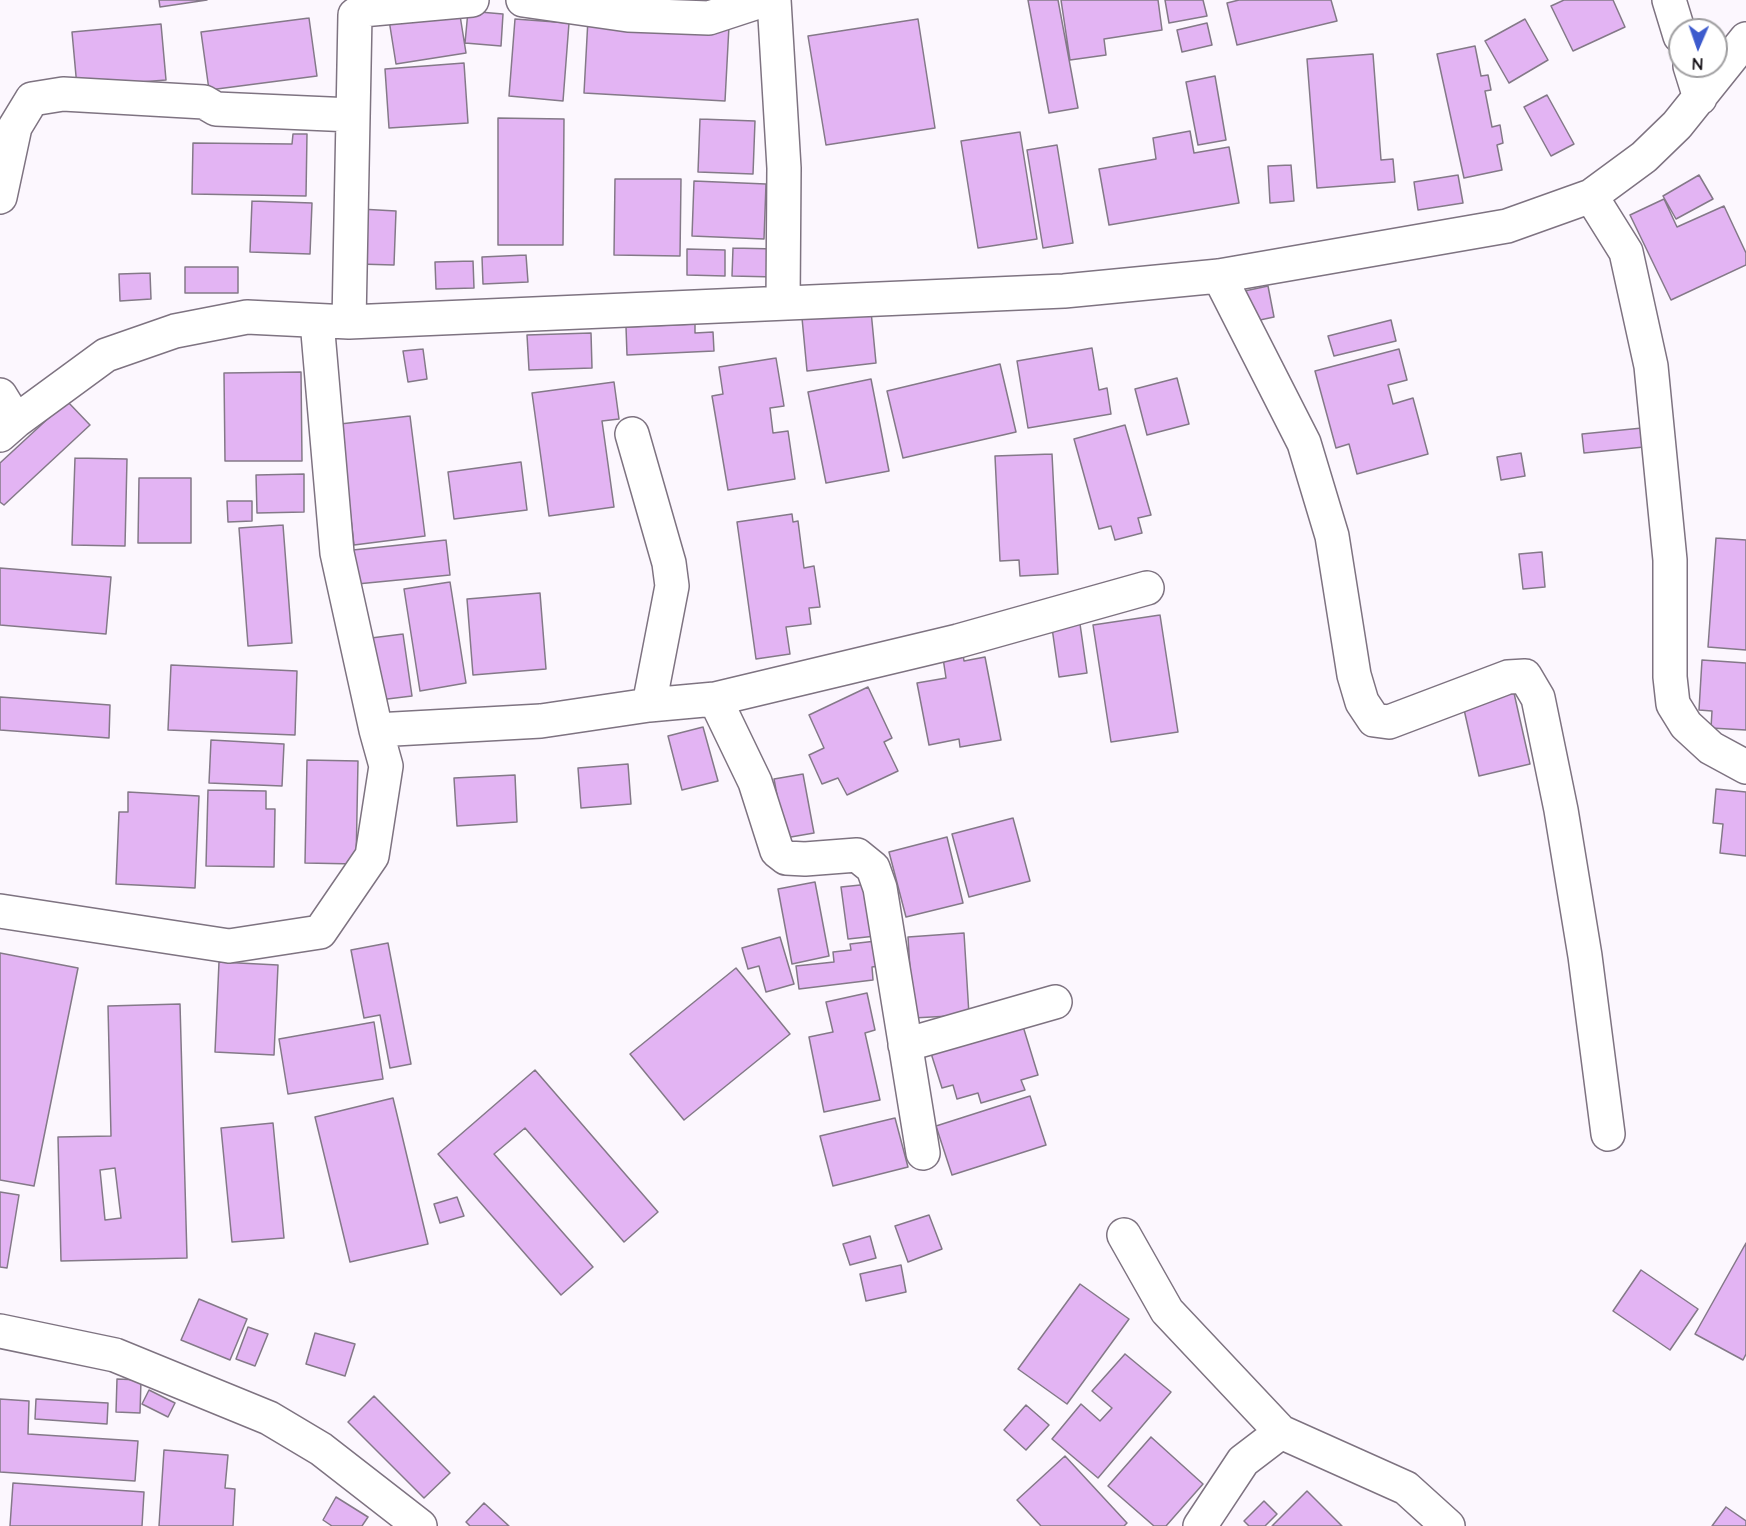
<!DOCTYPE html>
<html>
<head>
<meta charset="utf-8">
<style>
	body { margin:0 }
	#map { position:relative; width:1746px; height:1526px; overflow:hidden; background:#fcf7fe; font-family:Quicksand,sans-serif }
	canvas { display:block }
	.north { position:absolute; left:1668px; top:18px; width:60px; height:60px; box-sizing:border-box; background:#fff; border:2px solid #9f9ea0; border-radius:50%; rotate:182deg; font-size:16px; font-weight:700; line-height:24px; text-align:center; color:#100c12 }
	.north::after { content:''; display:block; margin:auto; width:21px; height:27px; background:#3d5bcd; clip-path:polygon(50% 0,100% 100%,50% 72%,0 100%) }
</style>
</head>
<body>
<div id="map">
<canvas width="1746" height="1526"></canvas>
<div class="north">N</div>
</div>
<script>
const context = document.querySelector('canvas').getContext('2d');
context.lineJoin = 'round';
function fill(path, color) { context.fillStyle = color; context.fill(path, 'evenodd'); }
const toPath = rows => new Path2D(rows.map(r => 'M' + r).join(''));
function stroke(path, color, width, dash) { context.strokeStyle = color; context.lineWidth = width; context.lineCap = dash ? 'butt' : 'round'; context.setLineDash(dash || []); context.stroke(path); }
const building = toPath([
	[159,0,207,0,160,7,159,0],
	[1028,0,1058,0,1078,108,1049,113,1028,0],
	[1061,0,1158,0,1162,30,1104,39,1106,55,1070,60,1061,0],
	[1165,0,1203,0,1207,16,1169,23,1165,0],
	[1239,0,1331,0,1337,21,1237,45,1227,3,1239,0],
	[1564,0,1613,0,1625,27,1573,51,1551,6,1564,0],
	[459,9,466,53,396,64,389,20,459,9],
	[468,11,503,14,501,46,465,43,468,11],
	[309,18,317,76,209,90,201,32,309,18],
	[515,19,569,23,563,101,509,96,515,19],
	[588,19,729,26,725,101,584,93,588,19],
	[918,19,935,128,826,145,808,36,918,19],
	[1525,19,1548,60,1509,83,1485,41,1525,19],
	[1207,23,1212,45,1182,52,1177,30,1207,23],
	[161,24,166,80,77,87,72,32,161,24],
	[1475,46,1481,76,1488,75,1491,90,1485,91,1492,127,1500,125,1503,143,1497,145,1502,170,1464,178,1437,54,1475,46],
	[1373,54,1381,160,1393,159,1395,182,1317,188,1307,59,1373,54],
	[464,63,468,123,389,128,385,69,464,63],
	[1215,76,1226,140,1198,145,1186,82,1215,76],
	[1547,95,1574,144,1551,156,1524,107,1547,95],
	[498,118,564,119,563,245,498,245,498,118],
	[700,119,755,121,753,174,698,172,700,119],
	[1190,131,1194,153,1229,147,1239,203,1109,225,1099,169,1156,159,1153,138,1190,131],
	[1020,132,1037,239,978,248,961,141,1020,132],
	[293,134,307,134,306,196,192,194,193,143,292,144,293,134],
	[1057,145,1073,243,1043,248,1027,150,1057,145],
	[1291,165,1294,201,1270,203,1268,166,1291,165],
	[1458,175,1463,203,1418,210,1414,182,1458,175],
	[1699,175,1713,199,1676,219,1663,196,1699,175],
	[615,179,681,179,680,256,614,255,615,179],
	[694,181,766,184,764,239,692,236,694,181],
	[1664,199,1677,227,1724,206,1746,253,1746,265,1671,300,1630,215,1664,199],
	[252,201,312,203,310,254,250,252,252,201],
	[360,209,396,211,394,265,358,264,360,209],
	[733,248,776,249,776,277,732,276,733,248],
	[687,249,725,250,725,276,687,275,687,249],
	[526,255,528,282,483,284,482,257,526,255],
	[473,261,474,288,436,289,435,262,473,261],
	[185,267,238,267,238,293,185,293,185,267],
	[150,273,151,299,120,301,119,274,150,273],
	[1268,286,1274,317,1246,323,1240,292,1268,286],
	[871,311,876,363,807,371,802,318,871,311],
	[1391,320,1396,341,1334,356,1328,336,1391,320],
	[695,324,695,333,713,332,714,351,627,355,626,327,695,324],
	[591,333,592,368,529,370,527,335,591,333],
	[1092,348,1099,390,1107,388,1111,414,1028,428,1017,361,1092,348],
	[423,349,427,379,408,382,403,351,423,349],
	[1399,349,1407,380,1388,385,1393,404,1413,398,1428,454,1357,474,1349,444,1336,448,1315,371,1399,349],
	[776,358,784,406,770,408,773,433,788,431,795,479,728,490,712,396,723,394,719,367,776,358],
	[1000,364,1016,432,903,458,887,391,1000,364],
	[301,372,302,461,225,461,224,373,301,372],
	[1177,378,1189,424,1147,435,1135,389,1177,378],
	[871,379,889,471,826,483,808,392,871,379],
	[614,382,619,419,602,421,614,507,549,516,532,393,614,382],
	[67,401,90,425,4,505,0,502,0,463,67,401],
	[410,416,425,536,354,545,340,424,410,416],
	[1125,425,1151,515,1138,518,1142,533,1115,540,1111,526,1099,529,1074,439,1125,425],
	[1642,428,1644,447,1584,453,1582,434,1642,428],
	[1521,453,1525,476,1501,480,1497,457,1521,453],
	[1052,454,1058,574,1020,576,1019,560,1000,561,995,456,1052,454],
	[75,458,127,459,125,546,72,545,75,458],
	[521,462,527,510,454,519,448,472,521,462],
	[304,474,304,512,257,513,256,475,304,474],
	[139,478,191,478,191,543,138,543,139,478],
	[227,501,252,501,252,521,228,522,227,501],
	[792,514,793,522,798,521,804,568,814,566,820,607,809,608,811,624,786,627,790,654,756,659,737,522,792,514],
	[283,525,292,643,248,646,239,528,283,525],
	[1716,538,1746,540,1746,650,1708,647,1716,538],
	[446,540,450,575,357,584,353,550,446,540],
	[1542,552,1545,587,1523,589,1519,554,1542,552],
	[0,568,111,577,106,634,0,625,0,568],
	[450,582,466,683,420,691,404,589,450,582],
	[540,593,546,669,473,675,467,599,540,593],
	[1160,615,1178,732,1111,742,1093,625,1160,615],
	[1080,624,1087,673,1059,677,1052,628,1080,624],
	[403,634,412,696,379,700,371,638,403,634],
	[963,654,964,661,985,657,1001,740,960,747,959,739,929,745,917,683,946,678,943,658,963,654],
	[1702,660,1746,663,1746,730,1711,728,1712,711,1699,710,1702,660],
	[171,665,297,671,295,735,168,730,171,665],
	[868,687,892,738,884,742,898,771,847,795,838,778,822,784,809,755,824,748,809,715,868,687],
	[1514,693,1530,764,1479,776,1463,705,1514,693],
	[0,697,110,705,109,738,0,730,0,697],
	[703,727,718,781,682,790,668,736,703,727],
	[211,740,284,744,282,786,209,783,211,740],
	[307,760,358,761,356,864,305,863,307,760],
	[628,764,631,804,581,808,578,768,628,764],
	[803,774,814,833,785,838,774,779,803,774],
	[515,775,517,822,457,826,454,778,515,775],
	[1716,789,1746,792,1746,856,1720,853,1723,824,1713,823,1716,789],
	[208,790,266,791,266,809,275,809,274,867,206,866,208,790],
	[128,792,199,796,195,888,116,884,119,812,128,812,128,792],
	[1013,818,1030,881,969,897,952,834,1013,818],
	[947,837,963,903,906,917,889,852,947,837],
	[815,882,829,956,792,964,778,889,815,882],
	[870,884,876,936,848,939,841,887,870,884],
	[964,933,969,1015,913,1018,908,937,964,933],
	[780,937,794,984,766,992,759,966,748,969,742,948,780,937],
	[876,941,879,966,872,967,873,980,799,989,796,966,834,962,833,952,851,950,850,944,876,941],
	[388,943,411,1064,390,1068,380,1015,364,1018,351,950,388,943],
	[0,953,78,968,34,1186,0,1180,0,953],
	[219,962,278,965,274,1055,215,1052,219,962],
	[736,968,790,1034,684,1120,630,1054,736,968],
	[867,993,875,1030,865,1033,880,1100,824,1112,809,1037,833,1032,826,1002,867,993],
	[180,1004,187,1258,61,1261,58,1137,111,1136,108,1006,180,1004],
	[115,1168,121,1218,105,1220,100,1170,115,1168],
	[374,1022,383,1079,288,1094,279,1039,374,1022],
	[1022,1023,1038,1075,1021,1080,1025,1090,981,1103,978,1093,957,1099,953,1085,942,1088,930,1050,1022,1023],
	[535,1070,658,1212,624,1242,525,1128,494,1154,593,1267,561,1295,438,1154,535,1070],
	[1030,1096,1046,1145,952,1175,936,1126,1030,1096],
	[393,1098,428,1244,350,1262,315,1117,393,1098],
	[895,1118,908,1167,833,1186,820,1136,895,1118],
	[273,1123,284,1238,232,1242,221,1128,273,1123],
	[0,1192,19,1195,7,1268,0,1267,0,1192],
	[457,1197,464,1216,440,1223,434,1204,457,1197],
	[929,1215,942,1249,908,1262,895,1226,929,1215],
	[870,1236,876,1258,850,1265,843,1244,870,1236],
	[1746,1243,1746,1354,1743,1360,1695,1334,1746,1243],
	[901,1265,906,1292,866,1301,860,1274,901,1265],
	[1641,1270,1698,1309,1670,1350,1613,1311,1641,1270],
	[1080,1284,1129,1319,1067,1404,1018,1369,1080,1284],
	[199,1299,247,1319,230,1360,181,1340,199,1299],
	[248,1327,268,1334,255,1366,236,1359,248,1327],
	[315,1333,355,1344,345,1376,306,1364,315,1333],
	[1125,1354,1171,1392,1098,1478,1052,1439,1081,1404,1100,1421,1112,1408,1092,1391,1125,1354],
	[117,1379,141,1380,140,1413,116,1412,117,1379],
	[149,1390,175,1403,168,1417,142,1404,149,1390],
	[374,1396,450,1473,424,1498,348,1422,374,1396],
	[0,1399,29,1401,28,1434,138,1441,135,1481,0,1472,0,1399],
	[36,1399,108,1403,107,1424,35,1419,36,1399],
	[1026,1405,1049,1425,1026,1450,1004,1430,1026,1405],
	[1151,1437,1203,1484,1166,1526,1154,1526,1108,1486,1151,1437],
	[164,1450,228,1455,225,1488,235,1489,233,1526,159,1526,164,1450],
	[1065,1456,1127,1523,1124,1526,1041,1526,1017,1500,1065,1456],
	[13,1483,144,1492,142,1526,10,1526,13,1483],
	[1307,1491,1342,1526,1272,1526,1307,1491],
	[336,1497,368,1517,362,1526,332,1526,323,1520,336,1497],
	[1264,1501,1277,1514,1265,1526,1249,1526,1244,1521,1264,1501],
	[484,1503,509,1526,470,1526,466,1522,484,1503],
	[1726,1507,1746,1521,1746,1526,1712,1526,1726,1507]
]);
fill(building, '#e3b4f3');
stroke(building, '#847988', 1.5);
const street = toPath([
	[523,0,628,15,709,18,764,0],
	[774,0,784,168,783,303],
	[1669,0,1680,36],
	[1690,66,1700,98],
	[1591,196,1626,252,1651,366,1670,560,1670,677,1673,704,1686,725,1711,748,1746,767],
	[0,197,15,127,32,99,63,94,204,102,216,109,352,115],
	[1219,276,1304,443,1332,536,1354,675,1362,702,1374,720,1389,722,1508,677,1525,676,1538,698,1561,810,1585,956,1608,1134],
	[349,322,355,15,362,10,472,0],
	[0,395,16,421],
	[632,434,669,563,672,586,649,705],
	[0,435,16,421,106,355,175,331,247,317,349,322,1064,291,1219,276,1507,226,1591,196,1644,157,1677,125,1746,39],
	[715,699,755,782,777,851,786,858,805,859,857,855,873,868,880,888,923,1153],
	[376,730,541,721,649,705,715,699,958,641,1147,588],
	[0,911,229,946,320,932,372,856,386,766,376,730,337,553,317,321],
	[905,1045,1055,1002],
	[1124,1235,1167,1311,1281,1432,1406,1488,1448,1526],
	[0,1331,115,1355,269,1418,321,1449,420,1526],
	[1200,1526,1243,1461,1281,1432]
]);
stroke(street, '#7e7381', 36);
stroke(street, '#fff', 33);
</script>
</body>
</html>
